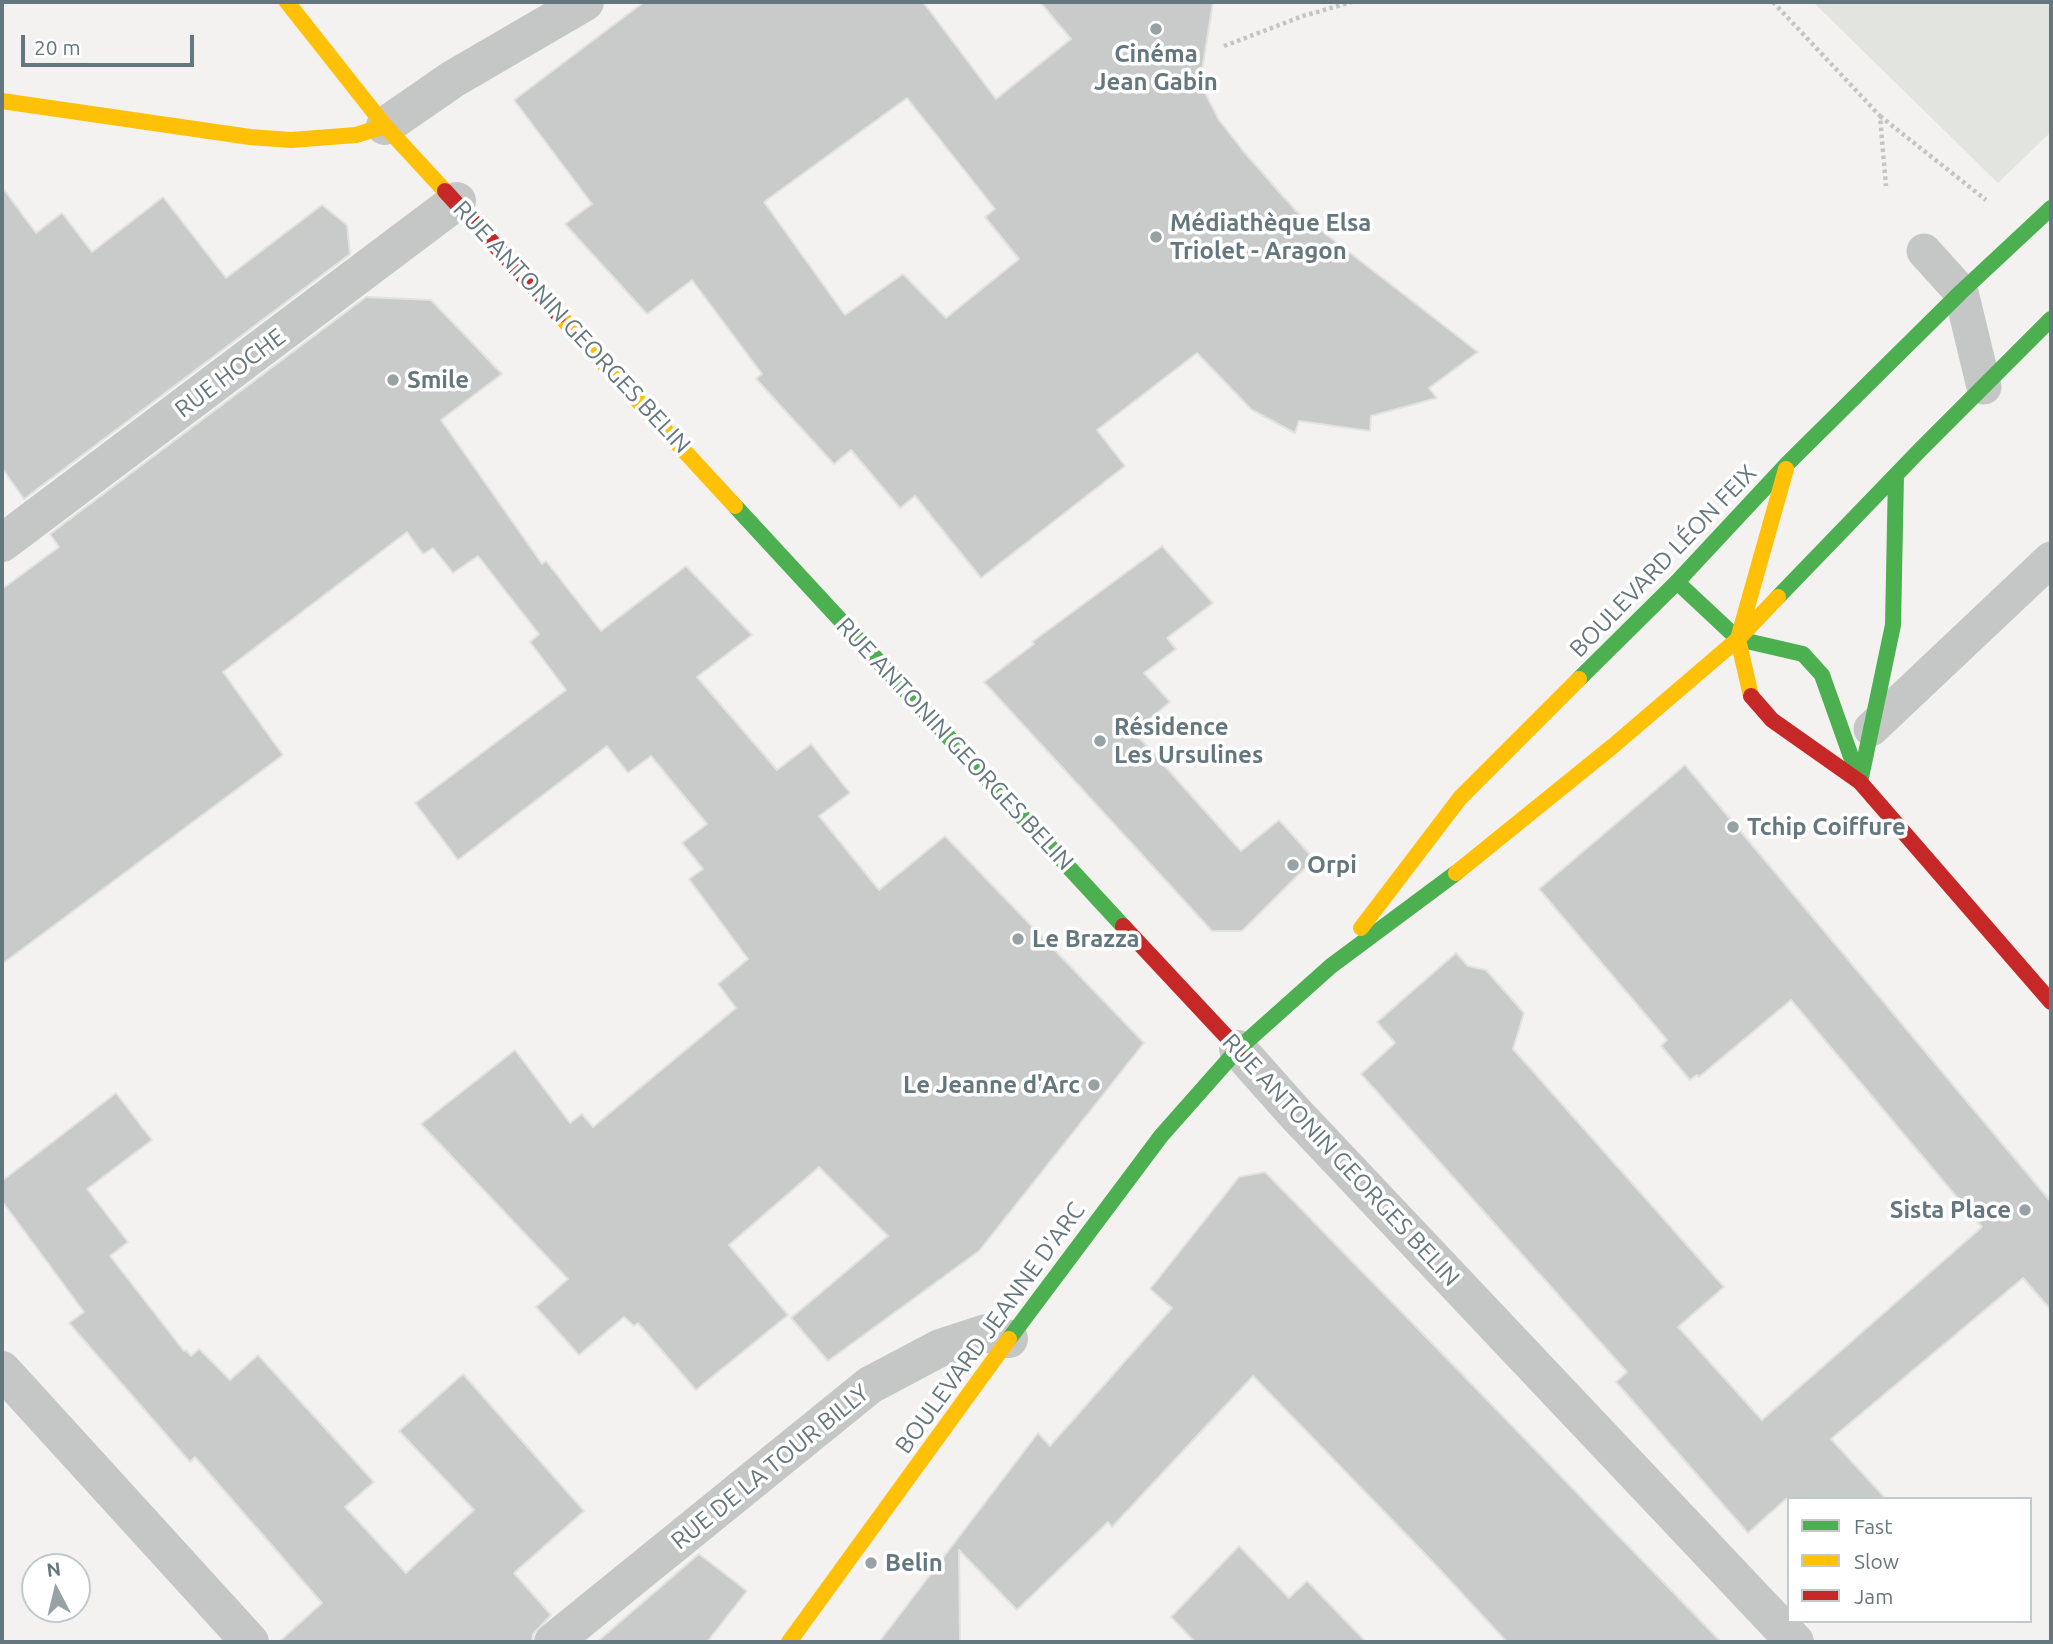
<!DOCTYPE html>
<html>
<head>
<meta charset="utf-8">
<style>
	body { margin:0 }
	#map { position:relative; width:2053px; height:1644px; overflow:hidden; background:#f3f2f1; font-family:Ubuntu,sans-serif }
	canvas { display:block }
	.frame { position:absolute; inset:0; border:4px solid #65777e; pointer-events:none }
	.legend { position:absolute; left:1787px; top:1497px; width:245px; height:126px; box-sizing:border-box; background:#fff; border:2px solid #c1c9cb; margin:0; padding:9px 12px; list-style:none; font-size:21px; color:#65777e }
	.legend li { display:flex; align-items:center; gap:14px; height:35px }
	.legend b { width:35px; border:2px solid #c1c9cb }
	.north { position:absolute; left:21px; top:1553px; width:70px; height:70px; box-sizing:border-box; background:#fff; border:2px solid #c1c9cb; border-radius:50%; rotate:353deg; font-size:19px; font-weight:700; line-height:28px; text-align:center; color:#65777e }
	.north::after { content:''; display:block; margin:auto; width:24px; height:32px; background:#97a2a6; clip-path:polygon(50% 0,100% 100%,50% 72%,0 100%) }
	.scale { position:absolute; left:21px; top:35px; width:173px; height:32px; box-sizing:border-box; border:4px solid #65777e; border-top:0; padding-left:9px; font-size:21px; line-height:24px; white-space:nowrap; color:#65777e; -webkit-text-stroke:5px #fff; paint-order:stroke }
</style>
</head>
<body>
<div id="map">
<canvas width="2053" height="1644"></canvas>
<div class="frame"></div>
<ul class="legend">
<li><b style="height:9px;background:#4caf50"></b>Fast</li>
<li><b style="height:9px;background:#ffc107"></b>Slow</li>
<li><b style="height:9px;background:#c62828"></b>Jam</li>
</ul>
<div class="north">N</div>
<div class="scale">20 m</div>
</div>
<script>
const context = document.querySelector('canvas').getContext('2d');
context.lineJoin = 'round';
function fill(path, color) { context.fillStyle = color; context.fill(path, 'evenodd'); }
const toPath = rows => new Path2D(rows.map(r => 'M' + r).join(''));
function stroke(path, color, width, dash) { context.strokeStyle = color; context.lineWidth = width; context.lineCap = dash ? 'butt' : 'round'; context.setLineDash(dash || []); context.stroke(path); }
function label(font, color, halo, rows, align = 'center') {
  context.font = font + ' Ubuntu,sans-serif'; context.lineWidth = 7; context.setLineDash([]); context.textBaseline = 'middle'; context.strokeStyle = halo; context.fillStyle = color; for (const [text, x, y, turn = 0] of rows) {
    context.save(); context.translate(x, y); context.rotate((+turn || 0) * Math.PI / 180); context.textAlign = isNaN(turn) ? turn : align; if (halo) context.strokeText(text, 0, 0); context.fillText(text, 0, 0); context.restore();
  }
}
fill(toPath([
	[1813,2,2051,2,2051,132,1998,183]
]), '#e2e4de');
const building = toPath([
	[644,2,923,2,996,99,1071,39,1040,2,1213,2,1200,83,1219,120,1244,152,1296,211,1478,352,1429,388,1437,398,1371,416,1370,431,1299,421,1295,433,1252,410,1197,353,1097,430,1125,466,981,578,915,496,900,508,851,450,834,464,756,379,762,374,692,280,647,314,565,224,592,204,514,100,644,2],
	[907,98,995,209,985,217,1019,259,946,318,903,274,845,315,764,202,907,98],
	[2,187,36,233,62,213,92,252,163,197,226,278,322,205,347,225,350,254,24,499,2,468,2,187],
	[366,297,431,300,502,374,441,420,542,564,546,561,601,631,686,566,752,635,697,677,777,770,811,744,850,793,819,816,879,890,945,836,1144,1043,979,1251,828,1361,791,1318,888,1236,819,1167,729,1245,788,1315,696,1390,638,1323,634,1326,624,1317,579,1355,536,1307,568,1279,421,1124,515,1050,570,1123,582,1114,593,1127,736,1008,718,984,748,959,689,879,703,869,682,843,707,824,651,756,628,773,607,746,458,860,415,803,566,690,530,642,539,634,478,556,453,573,433,548,423,554,407,532,223,672,283,755,2,964,2,589,59,547,50,534,366,297],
	[1162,546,1213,603,1167,638,1176,649,1144,673,1170,702,1134,732,1241,851,1279,820,1314,859,1242,931,1212,931,984,682,1034,644,1032,642,1162,546],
	[1685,765,2051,1202,2051,1310,2023,1278,1831,1439,1886,1499,1786,1499,1748,1533,1616,1382,1627,1372,1361,1074,1395,1043,1377,1022,1456,953,1468,966,1486,970,1524,1013,1513,1049,1724,1287,1678,1327,1762,1420,1982,1227,1791,1000,1699,1077,1697,1075,1690,1080,1661,1046,1667,1040,1539,889,1685,765],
	[116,1093,152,1140,87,1189,128,1242,110,1256,184,1351,186,1350,191,1356,199,1349,230,1380,258,1355,374,1482,345,1507,406,1573,474,1510,399,1431,463,1374,584,1511,514,1573,551,1615,533,1634,532,1642,279,1642,322,1603,195,1457,190,1462,69,1323,84,1312,2,1201,2,1181,116,1093],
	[1265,1172,1459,1371,1721,1642,1507,1642,1431,1560,1253,1376,1112,1527,1108,1522,1017,1610,959,1550,960,1642,879,1642,1038,1433,1050,1446,1172,1308,1150,1289,1239,1177,1265,1172],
	[1239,1546,1289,1598,1307,1581,1366,1642,1195,1642,1171,1617,1239,1546],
	[699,1554,747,1591,707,1642,597,1642,699,1554]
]);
fill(building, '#c9caca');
stroke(building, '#e2e2e1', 2);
stroke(toPath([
	[1773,2,1880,116,1886,186],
	[1224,46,1303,16,1352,2],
	[1880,116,1986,200]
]), '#c3c4c5', 4.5, [3.5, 3.5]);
stroke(toPath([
	[1924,251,1961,292,1984,387],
	[1871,729,2051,559]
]), '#c5c7c7', 35);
stroke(toPath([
	[385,126,453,79,585,2],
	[2,543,457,201],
	[1238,1049,1293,1111,1795,1642],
	[2,1370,250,1642],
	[553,1642,870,1385,940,1348,986,1333,1009,1339]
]), '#c5c7c7', 38);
stroke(toPath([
	[735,506,1123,926],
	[1677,582,1738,639,1803,654,1822,675,1860,782],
	[1778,597,1919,451,2051,319],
	[1579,679,1677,582,1788,463,1961,292,2051,208],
	[1860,782,1893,625,1896,475],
	[1009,1339,1161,1136,1238,1049,1331,966,1456,873]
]), '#4caf50', 16);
stroke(toPath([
	[287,2,385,126,445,191],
	[2,101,250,137,291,140,356,135,385,126],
	[559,315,735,506],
	[1751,696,1738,639,1786,469],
	[1456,873,1613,746,1738,639,1778,597],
	[1361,928,1460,798,1579,679],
	[789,1642,1009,1339]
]), '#ffc107', 16);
stroke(toPath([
	[445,191,559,315],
	[1751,696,1772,720,1860,782,2051,1002],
	[1123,926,1238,1049]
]), '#c62828', 16);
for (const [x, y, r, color] of [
	[1156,29,7,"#97a2a6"],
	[1156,237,7,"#97a2a6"],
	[393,380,7,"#97a2a6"],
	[1100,741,7,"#97a2a6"],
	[1733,827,7,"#97a2a6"],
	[1293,865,7,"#97a2a6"],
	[1018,939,7,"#97a2a6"],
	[1094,1085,7,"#97a2a6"],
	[2025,1210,7,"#97a2a6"],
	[871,1563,7,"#97a2a6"]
]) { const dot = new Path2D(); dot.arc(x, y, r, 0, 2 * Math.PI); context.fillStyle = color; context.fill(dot); stroke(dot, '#fff', 2.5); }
label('bold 24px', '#65777e', '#fff', [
	["Cinéma",1156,54,"center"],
	["Jean Gabin",1156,82,"center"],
	["Médiathèque Elsa",1170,223],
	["Triolet - Aragon",1170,251],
	["Smile",407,380],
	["Résidence",1114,727],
	["Les Ursulines",1114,755],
	["Tchip Coiffure",1747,827],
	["Orpi",1307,865],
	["Le Brazza",1032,939],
	["Le Jeanne d'Arc",1080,1085,"right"],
	["Sista Place",2011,1210,"right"],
	["Belin",885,1563]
], 'left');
label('24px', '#65777e', '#fff', [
	["RUE ANTONIN GEORGES BELIN",572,327,47],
	["RUE HOCHE",230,373,-37],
	["BOULEVARD LÉON FEIX",1663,561,-46],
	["RUE ANTONIN GEORGES BELIN",955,744,47],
	["RUE ANTONIN GEORGES BELIN",1341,1160,47],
	["BOULEVARD JEANNE D'ARC",990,1328,-54],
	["RUE DE LA TOUR BILLY",770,1467,-39]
]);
</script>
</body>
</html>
